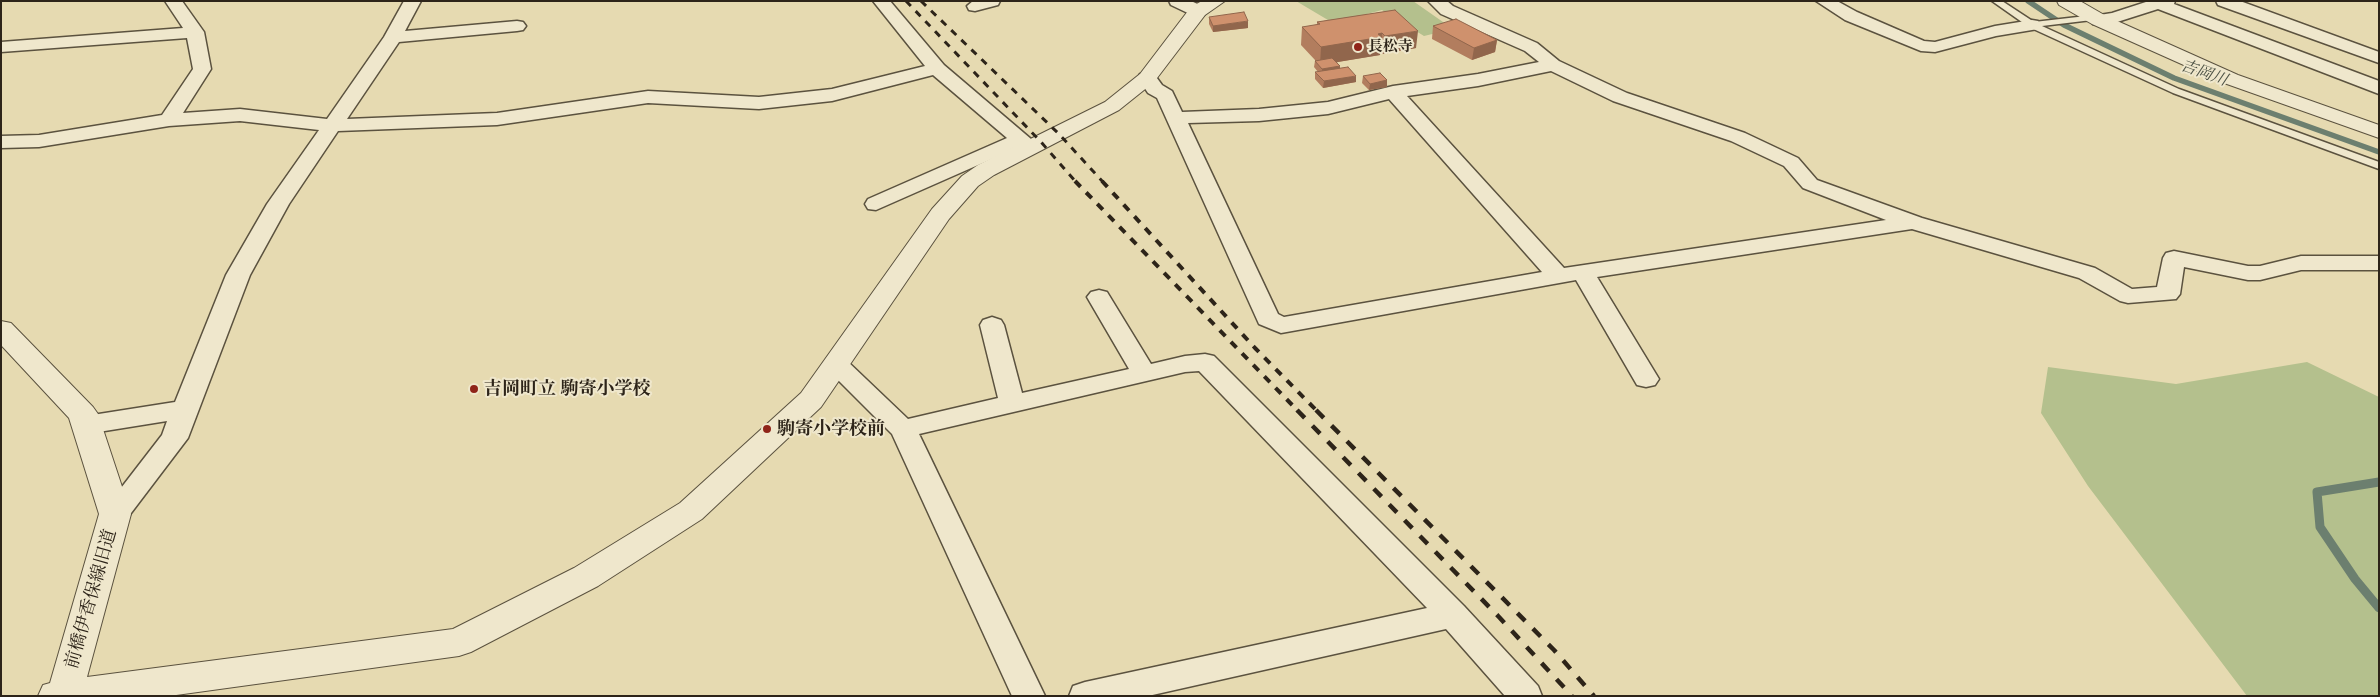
<!DOCTYPE html>
<html>
<head>
<meta charset="utf-8">
<style>
	body { margin:0 }
	#map { position:relative; width:2380px; height:697px; overflow:hidden; background:#e6dab1; font-family:"Libre Caslon Text",serif }
	canvas { display:block }
	.frame { position:absolute; inset:0; border:2px solid #2d2419; pointer-events:none }
</style>
</head>
<body>
<div id="map">
<canvas width="2380" height="697"></canvas>
<div class="frame"></div>
</div>
<script>
const context = document.querySelector('canvas').getContext('2d');
context.lineJoin = 'round';
function fill(path, color) { context.fillStyle = color; context.fill(path, 'evenodd'); }
const toPath = rows => new Path2D(rows.map(r => 'M' + r).join(''));
function stroke(path, color, width, dash) { context.strokeStyle = color; context.lineWidth = width; context.lineCap = dash ? 'butt' : 'round'; context.setLineDash(dash || []); context.stroke(path); }
function label(font, color, halo, rows, align = 'center') {
  context.font = font + ' "Libre Caslon Text","Noto Serif JP",serif'; context.lineWidth = 4; context.setLineDash([]); context.textBaseline = 'middle'; context.strokeStyle = halo; context.fillStyle = color; for (const [text, x, y, turn = 0] of rows) {
    context.save(); context.translate(x, y); context.rotate((+turn || 0) * Math.PI / 180); context.textAlign = isNaN(turn) ? turn : align; if (halo) context.strokeText(text, 0, 0); context.fillText(text, 0, 0); context.restore();
  }
}
fill(toPath([
	[1296,1,1413,1,1453,29,1424,36,1382,10,1333,23],
	[2307,362,2379,397,2379,696,2247,696,2088,486,2041,413,2048,367,2176,384]
]), '#b4c08d');
stroke(toPath([
	[2028,1,2064,25,2174,78,2379,152]
]), '#6c7f6f', 5.5);
stroke(toPath([
	[2379,482,2317,492,2320,527,2355,579,2379,608]
]), '#6c7f6f', 9);
const service = toPath([
	[1992,1,2002,1,2034,22,2095,15,2096,17,2092,20,2042,26,2179,89,2379,162,2379,169,2173,93,2029,27,1992,1]
]);
const minor = toPath([
	[165,1,182,1,204,32,211,69,183,113,240,109,327,119,384,37,404,1,421,1,405,31,517,21,523,22,526,26,523,30,517,31,399,42,347,119,497,113,648,91,759,97,832,89,925,66,873,1,890,1,944,65,1031,139,1028,143,876,210,868,209,865,204,868,199,1007,138,933,75,832,101,759,109,648,103,497,125,338,131,289,204,250,275,188,438,125,521,115,525,105,521,101,514,162,435,167,421,86,434,77,431,73,425,77,419,86,416,175,402,226,275,267,204,319,130,240,121,169,126,39,147,1,148,1,136,39,135,162,115,193,69,187,38,1,52,1,42,183,28,165,1],
	[973,1,1000,1,998,5,975,11,969,10,967,6,973,1],
	[1169,1,1191,1,1204,7,1207,11,1204,15,1192,15,1171,5,1169,1],
	[1428,1,1447,1,1453,6,1537,43,1559,61,1627,93,1745,133,1798,158,1817,180,1922,218,2095,268,2132,289,2157,287,2163,258,2166,253,2174,251,2248,266,2260,266,2301,256,2379,256,2379,270,2301,270,2260,280,2248,280,2184,267,2180,294,2176,299,2128,303,2120,301,2079,278,1912,229,1597,277,1659,379,1655,385,1646,387,1637,385,1576,280,1281,333,1259,324,1157,98,1148,93,1138,78,1140,74,1154,74,1162,85,1172,91,1182,112,1259,109,1328,102,1393,86,1478,74,1539,62,1525,51,1441,14,1428,1],
	[1551,71,1613,101,1731,141,1784,166,1803,188,1886,220,1564,268,1407,96,1478,86,1551,71],
	[1389,99,1542,272,1284,317,1278,314,1188,123,1259,121,1328,114,1389,99],
	[1816,1,1837,1,1857,12,1924,41,1935,42,1995,26,2032,20,2038,21,2041,25,2038,29,1996,36,1935,52,1921,51,1845,20,1816,1],
	[2149,1,2175,1,2174,4,2379,81,2379,94,2158,9,2114,23,2099,25,2093,24,2090,20,2093,16,2112,13,2149,1],
	[2216,1,2240,1,2379,52,2379,63,2218,5,2216,1],
	[1099,290,1107,292,1151,364,1185,356,1205,354,1214,356,1464,606,1538,686,1542,696,1505,696,1446,629,1148,696,1069,696,1073,686,1085,682,1427,608,1199,371,1185,372,919,434,1045,696,1012,696,892,434,823,365,827,359,836,357,845,359,908,419,998,398,980,325,983,320,992,317,1001,320,1004,325,1022,393,1129,369,1087,297,1091,292,1099,290]
]);
const tertiary = toPath([
	[1202,1,1225,1,1205,15,1154,82,1119,110,994,175,978,186,949,219,821,407,702,519,598,586,471,652,459,656,169,696,38,696,43,685,50,683,99,514,69,418,1,345,1,321,11,323,93,407,98,414,131,514,87,677,453,629,574,568,680,503,801,393,932,209,962,176,978,165,1105,102,1140,74,1191,7,1202,1],
	[2057,1,2080,1,2106,16,2238,75,2379,125,2379,138,2224,83,2092,24,2059,5,2057,1]
]);
stroke(service, '#5b523f', 3);
stroke(minor, '#5b523f', 3);
stroke(tertiary, '#5b523f', 2);
fill(service, '#efe7cc');
fill(minor, '#efe7cc');
fill(tertiary, '#efe7cc');
stroke(toPath([
	[906,1,1041,142,1076,182],
	[921,1,1059,134,1103,182]
]), '#2d2419', 3, [7, 7]);
stroke(toPath([
	[1075,181,1298,411],
	[1102,181,1255,348,1317,411]
]), '#2d2419', 4, [8, 8]);
stroke(toPath([
	[1297,410,1499,617,1572,696],
	[1316,410,1554,650,1594,696]
]), '#2d2419', 4.5, [11, 11]);
fill(toPath([
	[1395,10,1416,48,1383,54,1380,51,1380,55,1337,62,1340,68,1356,82,1323,88,1315,79,1315,72,1318,72,1314,67,1315,61,1315,60,1301,45,1302,27,1317,25,1317,22],
	[1209,17,1248,28,1213,32,1209,24],
	[1433,26,1497,40,1495,52,1472,60,1432,39],
	[1363,76,1387,80,1387,87,1369,90,1362,83]
]), '#b27d5e');
fill(toPath([
	[1248,21,1248,28,1213,32,1213,26],
	[1418,31,1416,48,1383,54,1385,36],
	[1382,33,1380,55,1320,65,1321,47],
	[1497,40,1495,52,1472,60,1474,48],
	[1340,66,1340,73,1322,76,1322,69],
	[1356,76,1356,82,1323,88,1324,81],
	[1387,80,1387,87,1369,90,1370,84]
]), '#91664c');
const building = toPath([
	[1395,10,1418,31,1385,36,1382,33,1378,34,1382,37,1321,47,1302,27,1320,24,1317,22,1395,10],
	[1244,12,1248,21,1213,26,1209,17,1244,12],
	[1456,19,1497,40,1474,48,1433,26,1456,19],
	[1332,58,1340,66,1322,69,1315,61,1332,58],
	[1348,67,1356,76,1324,81,1315,72,1348,67],
	[1380,73,1387,80,1370,84,1363,76,1380,73]
]);
fill(building, '#cf916d');
stroke(building, '#91664c', 1);
for (const [x, y, r, color] of [
	[1358,47,5,"#8f2418"],
	[474,389,5,"#8f2418"],
	[767,429,5,"#8f2418"]
]) { const dot = new Path2D(); dot.arc(x, y, r, 0, 2 * Math.PI); context.fillStyle = color; context.fill(dot); stroke(dot, '#efe7cc', 2); }
label('bold 15px', '#2d2419', '#efe7cc', [
	["長松寺",1368,47]
], 'left');
label('italic 16px', '#4c5144', '#efe7cc', [
	["吉岡川",2204,73,20]
]);
label('bold 18px', '#2d2419', '#efe7cc', [
	["吉岡町立 駒寄小学校",484,389],
	["駒寄小学校前",777,429]
], 'left');
label('18px', '#2d2419', '#efe7cc', [
	["前橋伊香保線旧道",91,599,-74]
]);
</script>
</body>
</html>
